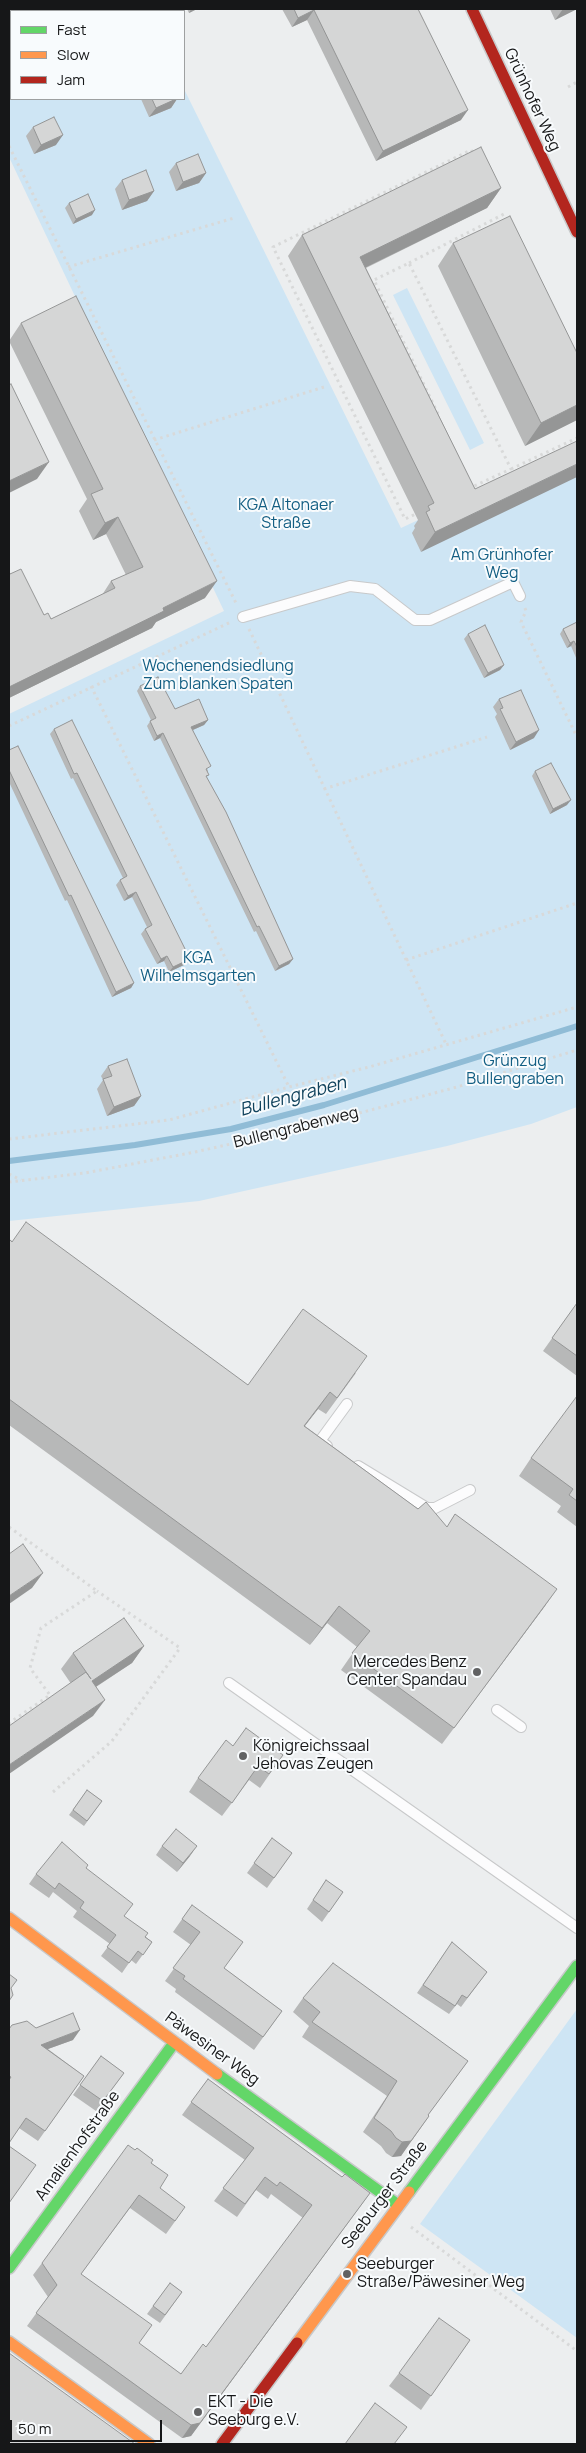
<!DOCTYPE html>
<html>
<head>
<meta charset="utf-8">
<style>
	body { margin:0 }
	#map { position:relative; width:586px; height:2453px; overflow:hidden; background:#eceeef; font-family:Manrope,sans-serif }
	canvas { display:block }
	.frame { position:absolute; inset:0; border:10px solid #161718; pointer-events:none }
	.legend { position:absolute; left:10px; top:10px; width:175px; height:90px; box-sizing:border-box; background:#f8fbfd; border:1px solid #9ea0a1; margin:0; padding:6px 9px; list-style:none; font-size:15px; color:#161718 }
	.legend li { display:flex; align-items:center; gap:10px; height:25px }
	.legend b { width:25px; border:1px solid #9ea0a1 }
	.scale { position:absolute; left:10px; top:2420px; width:152px; height:22px; box-sizing:border-box; border:2px solid #161718; border-top:0; padding-left:6px; font-size:15px; line-height:18px; white-space:nowrap; color:#161718; -webkit-text-stroke:4px #f8fbfd; paint-order:stroke }
</style>
</head>
<body>
<div id="map">
<canvas width="586" height="2453"></canvas>
<div class="frame"></div>
<ul class="legend">
<li><b style="height:6px;background:#63d668"></b>Fast</li>
<li><b style="height:6px;background:#ff974d"></b>Slow</li>
<li><b style="height:6px;background:#b3261e"></b>Jam</li>
</ul>
<div class="scale">50 m</div>
</div>
<script>
const context = document.querySelector('canvas').getContext('2d');
context.lineJoin = 'round';
function fill(path, color) { context.fillStyle = color; context.fill(path, 'evenodd'); }
const toPath = rows => new Path2D(rows.map(r => 'M' + r).join(''));
function stroke(path, color, width, dash) { context.strokeStyle = color; context.lineWidth = width; context.lineCap = dash ? 'butt' : 'round'; context.setLineDash(dash || []); context.stroke(path); }
function label(font, color, halo, rows, align = 'center') {
  context.font = font + ' Manrope,sans-serif'; context.lineWidth = 4; context.setLineDash([]); context.textBaseline = 'middle'; context.strokeStyle = halo; context.fillStyle = color; for (const [text, x, y, turn = 0] of rows) {
    context.save(); context.translate(x, y); context.rotate((+turn || 0) * Math.PI / 180); context.textAlign = isNaN(turn) ? turn : align; if (halo) context.strokeText(text, 0, 0); context.fillText(text, 0, 0); context.restore();
  }
}
fill(toPath([
	[9,9,144,9,145,11,11,11,11,99,184,99,184,89,401,528,577,446,577,1107,531,1124,447,1146,199,1201,9,1221,9,714,224,611,9,157],
	[407,288,484,443,470,450,393,295],
	[577,2009,577,2338,420,2224]
]), '#cee5f4');
stroke(toPath([
	[9,1161,135,1145,231,1129,324,1105,577,1026]
]), '#90bcd6', 6);
const lane = toPath([
	[243,617,350,586,375,589,415,620,430,620,513,582,520,596],
	[327,1446,320,1441,347,1404],
	[358,1466,427,1508,435,1508,470,1490],
	[229,1683,577,1928],
	[497,1710,521,1727]
]);
const fast = toPath([
	[217,2074,398,2205],
	[409,2192,577,1966],
	[9,2268,174,2043]
]);
const slow = toPath([
	[9,1918,217,2074],
	[9,2342,149,2444],
	[297,2343,409,2192]
]);
const jam = toPath([
	[472,9,577,232],
	[222,2444,297,2343]
]);
stroke(lane, '#c8c9ca', 12);
stroke(fast, '#c8c9ca', 14);
stroke(slow, '#c8c9ca', 14);
stroke(jam, '#c8c9ca', 14);
stroke(toPath([
	[9,86,11,86],
	[568,87,577,82],
	[9,146,237,605],
	[409,263,506,213],
	[68,267,234,218],
	[438,414,374,280,409,263,511,469,470,488],
	[154,440,324,387],
	[511,469,577,438],
	[420,512,405,519,273,247,471,150,474,154],
	[525,608,526,611,521,622,577,737],
	[249,629,446,1044],
	[91,686,289,1087],
	[9,726,231,622],
	[324,789,487,737],
	[406,960,577,903],
	[9,1139,169,1120,289,1087,369,1067,577,1007],
	[9,1174,21,1180],
	[9,1182,85,1173,195,1152,311,1126,457,1087,577,1050],
	[9,1527,97,1591,41,1628,30,1668,50,1695,9,1723],
	[53,1792,112,1741,180,1648,97,1591],
	[411,2227,577,2351]
]), '#d8d9d9', 3, [2.5, 4]);
stroke(lane, '#fcfcfd', 10);
stroke(fast, '#63d668', 11);
stroke(slow, '#ff974d', 11);
stroke(jam, '#b3261e', 11);
fill(toPath([
	[187,9,197,9,189,13],
	[282,9,418,9,461,120,376,161,307,20,292,27],
	[550,9,577,9,555,20],
	[141,99,177,99,171,108,149,117],
	[33,127,56,145,34,154,26,136],
	[176,163,206,173,199,183,176,191,169,172],
	[122,180,154,191,147,201,122,210,115,189],
	[501,188,487,208,366,268,475,489,421,552,412,533,415,528,414,526,418,520,288,256,302,235],
	[69,203,92,215,73,224,65,208],
	[453,243,577,353,577,420,525,446,438,266],
	[21,323,205,598,156,622,152,628,9,698,9,572,44,615,51,619,102,595,111,581,126,575,106,534,93,540,79,511,87,499,9,341],
	[577,622,577,660,571,646,567,648,560,634,563,629],
	[468,634,504,665,500,670,484,678,464,639],
	[140,686,175,709,208,720,204,725,193,730,208,771,207,778,293,959,289,964,275,971,256,931,254,932,160,738,154,741,147,726,151,720,137,691],
	[499,699,534,738,510,750,495,717,497,714,493,707],
	[54,729,186,964,169,972,164,961,157,964,141,934,145,929,147,927,132,897,124,901,116,885,120,880,123,878,73,778,71,779,50,734],
	[9,750,134,983,131,988,112,997,67,900,65,901,9,782],
	[535,771,567,805,550,814,532,776],
	[108,1066,141,1096,134,1106,107,1116,97,1089,103,1080,101,1076],
	[9,1239,248,1385,356,1373,326,1414,318,1409,305,1426,418,1509,447,1527,455,1514,545,1606,442,1744,341,1670,357,1647,327,1623,310,1645,9,1425],
	[577,1303,577,1376,543,1351],
	[531,1458,577,1462,577,1527,557,1512,561,1506,519,1476],
	[144,1646,132,1663,96,1687,93,1716,61,1669,73,1653],
	[233,1746,283,1755,260,1788,249,1780,222,1816,189,1792,198,1778],
	[87,1790,102,1801,84,1826,69,1815],
	[272,1838,292,1853,267,1888,247,1873],
	[162,1846,190,1856,177,1872,156,1855],
	[86,1868,124,1916,146,1937,152,1942,136,1964,131,1960,122,1973,101,1956,110,1944,73,1917,77,1911,53,1892,49,1898,29,1884,36,1874],
	[326,1880,343,1892,322,1922,307,1909],
	[192,1905,224,1968,282,2011,254,2050,175,1992,176,1989,165,1981,191,1945,173,1932],
	[452,1942,487,1972,461,2007,457,2004,449,2014,417,1993],
	[303,1998,468,2061,428,2115,401,2156,392,2157,386,2153,381,2146,363,2132,387,2096,302,2037,309,2026,293,2012],
	[36,2028,73,2040,48,2049,84,2076,38,2141,19,2128,9,2143,9,2029],
	[101,2056,124,2073,96,2111,73,2095],
	[208,2079,342,2177,370,2193,191,2436,182,2438,27,2326,48,2297,33,2275,42,2263,151,2163,160,2188,176,2220,166,2234,130,2208,81,2274,139,2344,181,2374,206,2347,303,2218,271,2194,268,2199,256,2190,237,2217,214,2201,245,2160,182,2115],
	[170,2283,182,2292,160,2323,147,2314],
	[470,2340,421,2410,389,2386,399,2373]
]), '#b7b8b8');
fill(toPath([
	[191,9,197,9,189,13],
	[563,9,577,9,555,20],
	[314,10,307,20,292,27,298,18],
	[176,99,177,99,171,108,149,117,156,108],
	[468,110,461,120,376,161,383,151],
	[63,135,56,145,34,154,41,145],
	[206,173,199,183,176,191,183,182],
	[501,188,487,208,346,277,360,257],
	[154,191,147,201,122,210,129,200],
	[95,210,92,215,73,224,76,219],
	[577,405,577,420,525,446,541,423],
	[49,462,37,479,9,493,9,481],
	[577,464,577,477,421,552,435,532],
	[118,517,106,534,93,540,105,523],
	[217,581,205,598,156,622,152,628,9,698,9,687,163,608],
	[574,641,571,646,567,648,570,643],
	[504,665,500,670,484,678,488,673],
	[208,720,204,725,188,732,191,727],
	[539,730,534,738,510,750,516,742],
	[163,733,160,738,154,741,157,736],
	[571,800,567,805,550,814,553,809],
	[136,892,132,897,124,901,128,896],
	[167,956,164,961,157,964,161,959],
	[190,959,186,964,169,972,173,967],
	[293,959,289,964,275,971,279,966],
	[134,983,131,988,112,997,116,992],
	[141,1096,134,1106,107,1116,114,1107],
	[330,1392,318,1409,292,1442,304,1426],
	[43,1573,32,1588,9,1604,9,1596],
	[557,1589,545,1606,442,1744,454,1728],
	[339,1606,327,1623,310,1645,322,1628],
	[144,1646,132,1663,80,1697,92,1681],
	[105,1700,93,1716,9,1774,9,1765],
	[197,1846,190,1856,177,1872,183,1863],
	[80,2030,73,2040,34,2054,41,2045],
	[429,2116,401,2156,392,2157,402,2142],
	[370,2193,191,2436,182,2438,191,2425]
]), '#959696');
const building = toPath([
	[294,9,418,9,468,110,383,151,314,10,298,18,294,9],
	[152,99,176,99,156,108,152,99],
	[54,117,63,135,41,145,33,127,54,117],
	[481,147,501,188,360,257,475,489,577,441,577,464,435,532,426,512,430,510,428,506,434,503,302,235,481,147],
	[198,154,206,173,183,182,176,163,198,154],
	[146,170,154,191,129,200,122,180,146,170],
	[88,194,95,210,76,219,69,203,88,194],
	[510,216,577,353,577,405,541,423,453,243,510,216],
	[76,296,217,581,163,608,164,611,9,687,9,572,10,574,21,569,44,615,48,613,51,619,115,588,111,581,143,567,118,517,105,523,91,494,103,489,21,323,76,296],
	[11,384,49,462,9,481,9,385,11,384],
	[577,622,577,647,574,641,570,643,563,629,577,622],
	[485,625,504,665,488,673,468,634,485,625],
	[158,677,175,709,199,699,208,720,191,727,211,766,206,769,209,775,206,776,226,812,293,959,279,966,259,926,257,927,163,733,157,736,150,721,156,718,140,686,158,677],
	[521,690,539,730,516,742,500,709,503,708,499,699,521,690],
	[72,720,190,959,173,967,167,956,161,959,145,929,152,925,136,892,128,896,120,880,127,876,77,773,74,774,54,729,72,720],
	[18,746,134,983,116,992,71,895,69,896,9,770,9,750,18,746],
	[551,763,571,800,553,809,535,771,551,763],
	[127,1059,141,1096,114,1107,103,1079,112,1076,108,1066,127,1059],
	[26,1222,248,1385,303,1309,367,1356,337,1398,330,1392,304,1426,418,1509,426,1502,447,1527,455,1514,557,1589,454,1728,352,1653,370,1631,339,1606,322,1628,9,1399,9,1239,12,1242,26,1222],
	[577,1303,577,1356,552,1338,577,1303],
	[577,1396,577,1501,569,1495,573,1489,531,1458,577,1396],
	[23,1544,43,1573,9,1596,9,1554,23,1544],
	[124,1618,144,1646,92,1681,105,1700,9,1765,9,1726,86,1672,91,1679,73,1653,124,1618],
	[246,1728,283,1755,269,1774,258,1766,232,1803,198,1778,226,1740,233,1746,246,1728],
	[87,1790,102,1801,87,1821,73,1810,87,1790],
	[176,1829,197,1846,183,1863,162,1846,176,1829],
	[272,1838,292,1853,274,1878,254,1863,272,1838],
	[62,1842,88,1865,86,1868,133,1904,124,1916,148,1933,145,1937,152,1942,143,1955,138,1951,129,1963,107,1947,116,1935,80,1908,84,1902,59,1883,55,1889,36,1874,62,1842],
	[326,1880,343,1892,329,1912,313,1900,326,1880],
	[192,1905,243,1942,224,1968,282,2011,263,2037,183,1979,185,1976,173,1968,200,1932,182,1919,192,1905],
	[452,1942,487,1972,467,1998,462,1995,455,2006,423,1985,452,1942],
	[333,1963,468,2061,428,2115,429,2116,411,2141,402,2142,396,2138,391,2131,374,2118,397,2081,312,2022,320,2012,303,1998,333,1963],
	[9,1974,17,1980,11,1988,13,1995,9,2001,9,1974],
	[73,2013,80,2030,41,2045,84,2076,45,2131,26,2118,9,2143,9,2080,11,2077,9,2076,9,2029,12,2025,27,2021,36,2028,73,2013],
	[101,2056,124,2073,103,2101,80,2085,101,2056],
	[208,2079,342,2177,345,2174,370,2193,200,2423,191,2425,36,2313,57,2285,42,2263,128,2145,135,2150,137,2148,153,2160,151,2163,168,2175,160,2188,185,2207,175,2221,139,2195,81,2274,152,2325,139,2343,181,2374,203,2344,206,2347,312,2205,280,2182,277,2186,265,2177,245,2204,223,2188,254,2148,191,2102,208,2079],
	[9,2146,36,2165,9,2203,9,2146],
	[170,2283,182,2292,165,2315,153,2306,170,2283],
	[439,2318,470,2340,431,2396,399,2373,439,2318],
	[9,2353,135,2444,9,2444,9,2353],
	[375,2403,407,2427,394,2444,345,2444,375,2403]
]);
fill(building, '#d5d6d6');
stroke(building, '#959696', 1);
for (const [x, y, r, color] of [
	[477,1672,5,"#616263"],
	[243,1756,5,"#616263"],
	[347,2274,5,"#616263"],
	[198,2412,5,"#616263"]
]) { const dot = new Path2D(); dot.arc(x, y, r, 0, 2 * Math.PI); context.fillStyle = color; context.fill(dot); stroke(dot, '#f8fbfd', 2); }
label('16px', '#161718', '#f8fbfd', [
	["Grünhofer Weg",532,100,65],
	["Bullengrabenweg",296,1128,-14],
	["Päwesiner Weg",212,2049,36],
	["Amalienhofstraße",78,2146,-54],
	["Seeburger Straße",385,2195,-53]
]);
label('16px', '#125e83', '#f8fbfd', [
	["KGA Altonaer",286,506],
	["Straße",286,524],
	["Am Grünhofer",502,556],
	["Weg",502,574],
	["Wochenendsiedlung",218,667],
	["Zum blanken Spaten",218,685],
	["KGA",198,959],
	["Wilhelmsgarten",198,977],
	["Grünzug",515,1062],
	["Bullengraben",515,1080]
]);
label('16px', '#161718', '#f8fbfd', [
	["Mercedes Benz",467,1663,"right"],
	["Center Spandau",467,1681,"right"],
	["Königreichssaal",253,1747],
	["Jehovas Zeugen",253,1765],
	["Seeburger",357,2265],
	["Straße/Päwesiner Weg",357,2283],
	["EKT - Die",208,2403],
	["Seeburg e.V.",208,2421]
], 'left');
label('italic 18px', '#11435d', '#f8fbfd', [
	["Bullengraben",293,1097,-15]
]);
</script>
</body>
</html>
